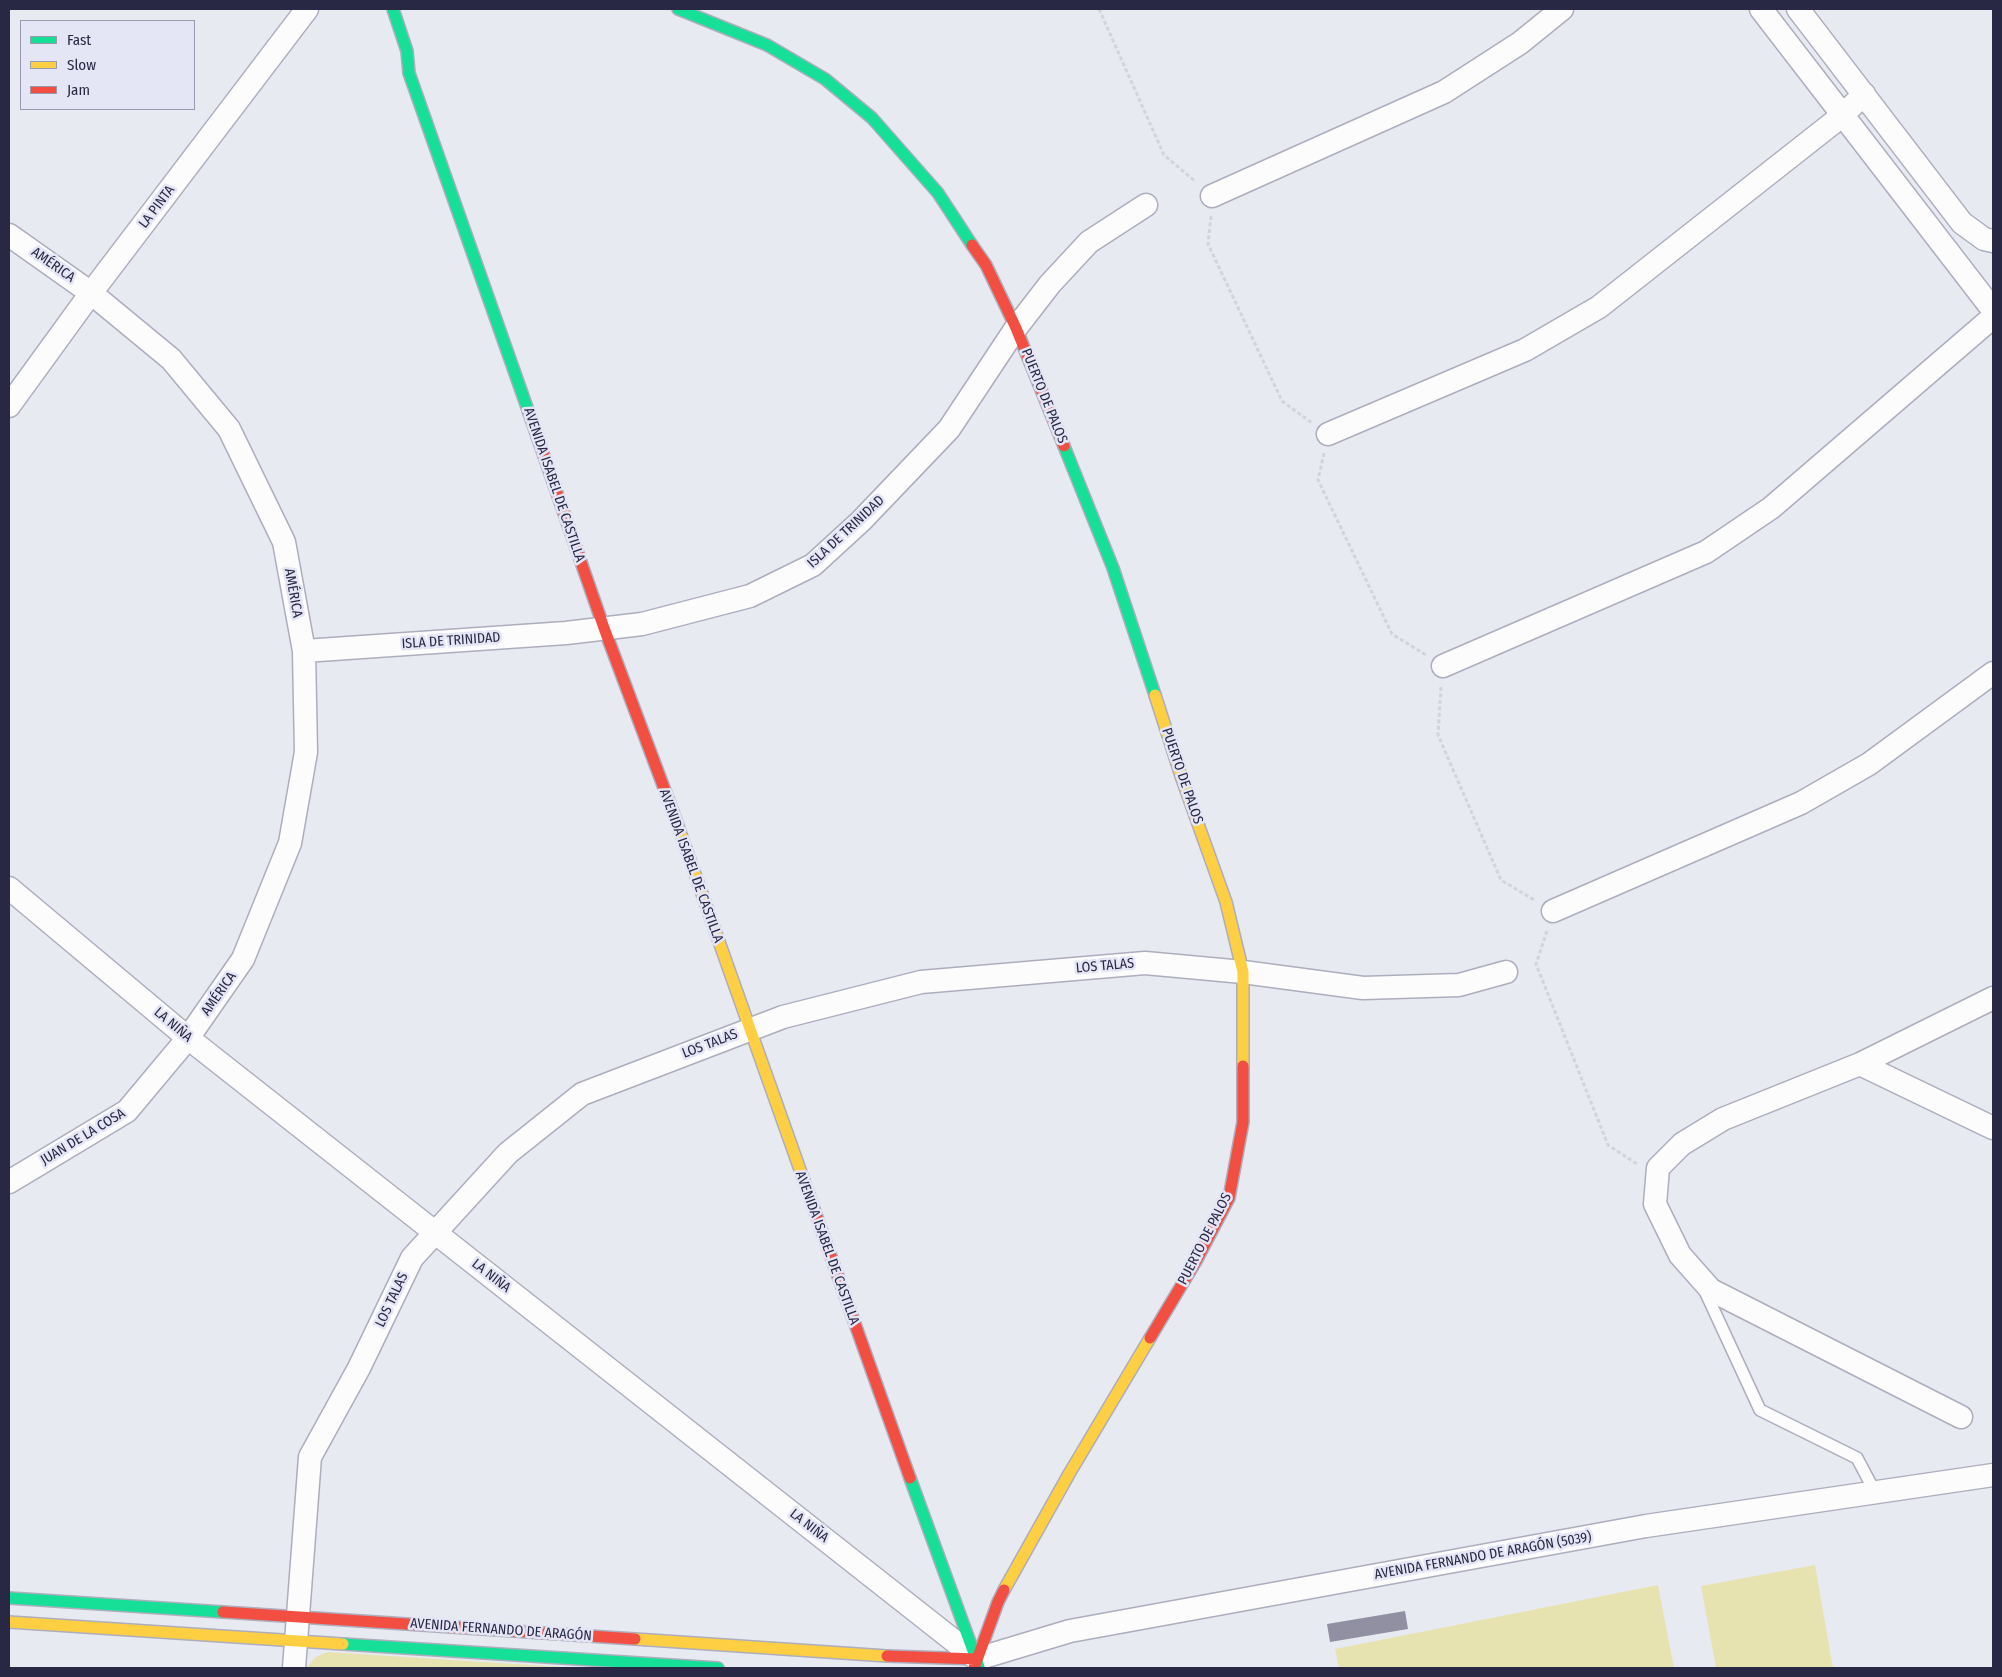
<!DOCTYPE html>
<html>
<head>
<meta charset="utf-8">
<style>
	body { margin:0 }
	#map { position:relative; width:2002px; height:1677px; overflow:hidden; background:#e8eaf2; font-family:"Fira Sans Condensed",sans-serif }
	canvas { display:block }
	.frame { position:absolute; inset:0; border:10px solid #292844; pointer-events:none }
	.legend { position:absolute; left:20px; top:20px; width:175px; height:90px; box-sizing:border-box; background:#e5e6f5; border:1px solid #9a9aae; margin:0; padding:6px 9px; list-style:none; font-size:15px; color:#292844 }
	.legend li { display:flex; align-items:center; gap:10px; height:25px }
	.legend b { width:25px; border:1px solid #9a9aae }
</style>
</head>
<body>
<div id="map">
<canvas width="2002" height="1677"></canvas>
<div class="frame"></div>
<ul class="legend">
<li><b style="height:6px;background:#16e098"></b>Fast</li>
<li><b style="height:6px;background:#ffcf43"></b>Slow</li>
<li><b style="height:6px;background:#f24e42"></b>Jam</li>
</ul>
</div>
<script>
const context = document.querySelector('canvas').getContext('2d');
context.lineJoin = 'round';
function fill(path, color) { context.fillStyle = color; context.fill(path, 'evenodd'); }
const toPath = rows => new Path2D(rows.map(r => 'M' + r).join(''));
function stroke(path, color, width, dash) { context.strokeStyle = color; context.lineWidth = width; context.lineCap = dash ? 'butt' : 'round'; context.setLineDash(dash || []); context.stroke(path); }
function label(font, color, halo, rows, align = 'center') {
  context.font = font + ' "Fira Sans Condensed",sans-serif'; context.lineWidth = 5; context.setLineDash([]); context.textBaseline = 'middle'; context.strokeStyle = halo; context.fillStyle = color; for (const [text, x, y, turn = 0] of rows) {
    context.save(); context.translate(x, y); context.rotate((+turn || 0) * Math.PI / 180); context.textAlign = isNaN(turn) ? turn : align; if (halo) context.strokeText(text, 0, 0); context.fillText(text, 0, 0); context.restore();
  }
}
fill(toPath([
	[1815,1565,1833,1668,1716,1668,1701,1586],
	[1658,1585,1674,1668,1339,1668,1335,1649],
	[327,1652,579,1668,306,1668,316,1657]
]), '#e7e3b1');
fill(toPath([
	[1405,1611,1408,1629,1330,1642,1327,1624]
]), '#9190a3');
const lane = toPath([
	[1704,1289,1760,1410,1857,1458,1875,1492]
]);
const street = toPath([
	[1761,9,1993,310],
	[1798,9,1962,223,1984,239,1993,241],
	[1212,196,1444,92,1520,43,1562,9],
	[9,235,91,293,171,359,229,429,284,542,304,651,306,752,290,843,243,959,188,1038,127,1111,9,1182],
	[9,406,91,293,307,9],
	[1328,434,1525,350,1599,307,1843,115,1864,94],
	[304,651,566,633,642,624,750,596,813,565,861,521,949,429,1016,328,1050,284,1089,242,1146,205],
	[1443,666,1706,552,1771,508,1993,317],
	[9,888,188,1038,977,1659,1070,1631,1646,1526,1993,1475],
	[1553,911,1801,803,1869,764,1993,673],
	[1860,1064,1993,1128],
	[1961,1417,1711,1290,1680,1255,1655,1204,1658,1168,1682,1144,1723,1119,1860,1064,1993,998],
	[294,1668,310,1457,359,1368,412,1258,508,1153,582,1094,783,1017,921,982,1145,963,1243,972,1363,988,1459,985,1506,972]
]);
const fast = toPath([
	[393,9,407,51,409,73,529,413],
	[678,9,767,45,825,79,872,118,938,193,972,245],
	[1064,446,1113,568,1155,695],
	[910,1478,979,1667],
	[9,1598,223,1612],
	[343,1644,718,1668]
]);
const slow = toPath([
	[1155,695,1182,779,1226,902,1243,972,1243,1066],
	[673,812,809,1195],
	[1004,1590,1069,1474,1150,1338],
	[9,1622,343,1644],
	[635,1639,887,1656]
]);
const jam = toPath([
	[972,245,986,265,1016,328,1064,446],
	[529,413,604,628,673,812],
	[809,1195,910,1478],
	[1150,1338,1196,1261,1229,1198,1243,1122,1243,1066],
	[223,1612,635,1639],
	[887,1656,977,1659],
	[974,1668,998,1602,1004,1590]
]);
stroke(lane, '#adadbd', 14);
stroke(street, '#adadbd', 25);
stroke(fast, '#adadbd', 14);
stroke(slow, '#adadbd', 14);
stroke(jam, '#adadbd', 14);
stroke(toPath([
	[1099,9,1164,155,1196,182],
	[1211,216,1208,244,1282,401,1312,423],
	[1324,453,1318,480,1392,634,1426,655],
	[1441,687,1438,735,1501,880,1536,901],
	[1547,931,1536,964,1608,1145,1637,1164]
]), '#d4d4d8', 3, [4, 2.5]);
stroke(lane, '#fcfcfd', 11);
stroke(street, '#fcfcfd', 22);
stroke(fast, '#16e098', 11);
stroke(slow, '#ffcf43', 11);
stroke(jam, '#f24e42', 11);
label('14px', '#292844', '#e5e6f5', [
	["LA PINTA",157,207,-53],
	["AMÉRICA",53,265,35],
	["PUERTO DE PALOS",1044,396,68],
	["AVENIDA ISABEL DE CASTILLA",554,485,71],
	["ISLA DE TRINIDAD",846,532,-43],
	["AMÉRICA",293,593,80],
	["ISLA DE TRINIDAD",451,641,-4],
	["PUERTO DE PALOS",1182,776,71],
	["AVENIDA ISABEL DE CASTILLA",691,866,70],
	["LOS TALAS",1105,966,-5],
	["AMÉRICA",219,994,-55],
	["LA NIÑA",173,1025,40],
	["LOS TALAS",710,1044,-21],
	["JUAN DE LA COSA",83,1137,-31],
	["PUERTO DE PALOS",1205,1239,-63],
	["AVENIDA ISABEL DE CASTILLA",827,1248,70],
	["LA NIÑA",491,1276,38],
	["LOS TALAS",392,1300,-65],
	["LA NIÑA",809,1526,38],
	["AVENIDA FERNANDO DE ARAGÓN (5039)",1483,1556,-10],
	["AVENIDA FERNANDO DE ARAGÓN",501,1630,4]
]);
</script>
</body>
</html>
